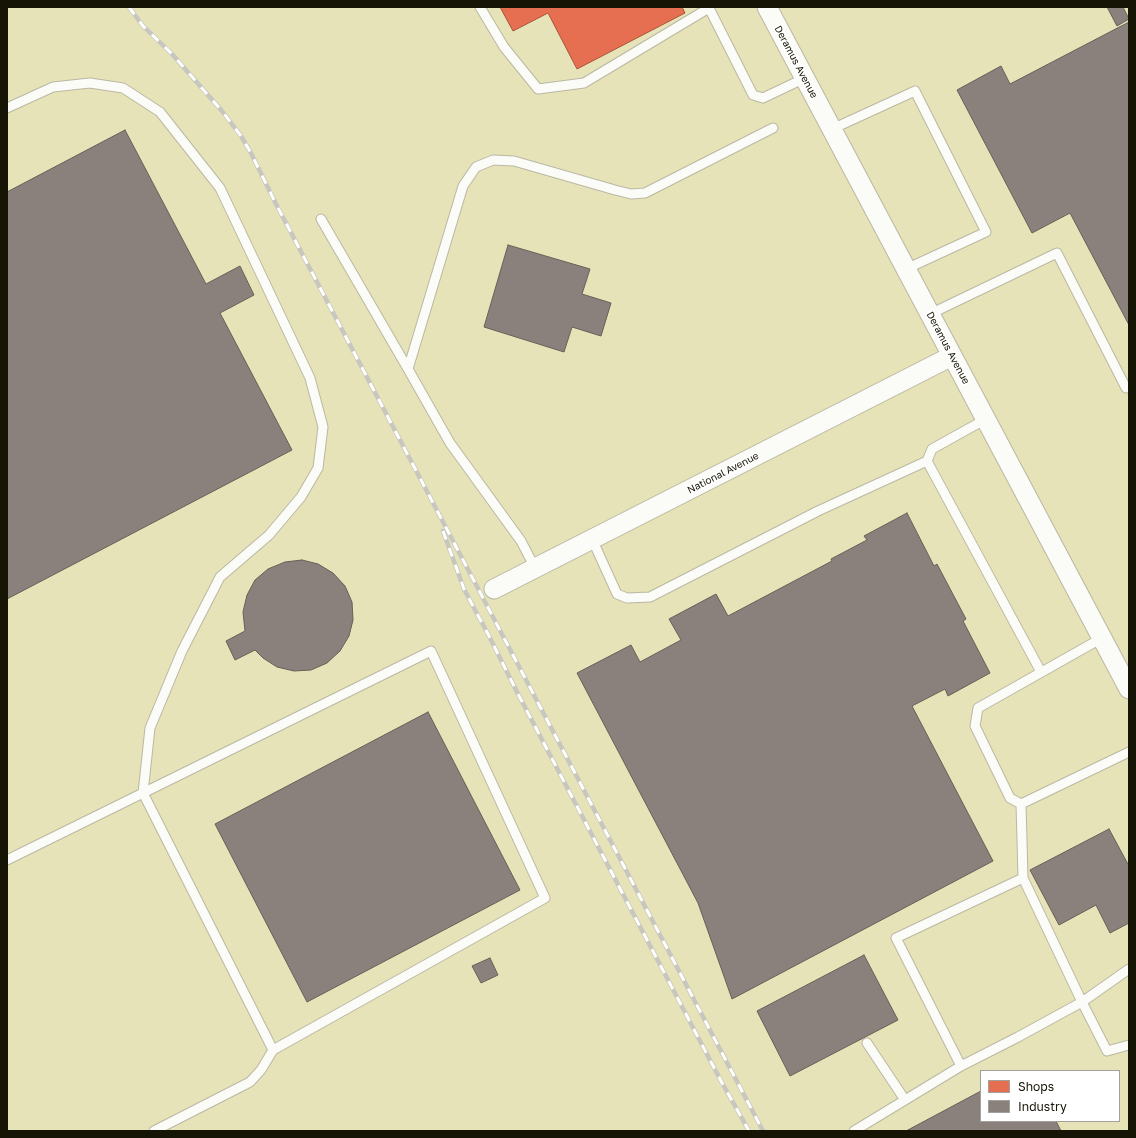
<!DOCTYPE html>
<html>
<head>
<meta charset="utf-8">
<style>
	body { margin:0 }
	#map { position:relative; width:1136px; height:1138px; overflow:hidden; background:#e4e2c7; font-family:"Golos Text",sans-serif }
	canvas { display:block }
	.frame { position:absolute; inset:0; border:8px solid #161404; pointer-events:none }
	.legend { position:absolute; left:980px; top:1070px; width:140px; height:52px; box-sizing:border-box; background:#fff; border:1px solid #a2a19b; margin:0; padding:5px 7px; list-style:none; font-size:12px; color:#161404 }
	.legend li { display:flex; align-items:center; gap:8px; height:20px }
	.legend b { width:20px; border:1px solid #a2a19b }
</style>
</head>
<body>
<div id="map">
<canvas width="1136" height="1138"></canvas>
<div class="frame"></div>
<ul class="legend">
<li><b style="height:11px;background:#e76f51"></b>Shops</li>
<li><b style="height:11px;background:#8a817c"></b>Industry</li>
</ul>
</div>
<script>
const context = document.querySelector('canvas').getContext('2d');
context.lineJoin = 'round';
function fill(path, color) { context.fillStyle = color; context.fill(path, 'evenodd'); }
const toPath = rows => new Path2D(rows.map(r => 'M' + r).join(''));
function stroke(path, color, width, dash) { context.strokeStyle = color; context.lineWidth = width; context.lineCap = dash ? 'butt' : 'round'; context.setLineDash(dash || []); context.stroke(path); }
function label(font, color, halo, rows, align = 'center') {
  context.font = font + ' "Golos Text",sans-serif'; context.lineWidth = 4; context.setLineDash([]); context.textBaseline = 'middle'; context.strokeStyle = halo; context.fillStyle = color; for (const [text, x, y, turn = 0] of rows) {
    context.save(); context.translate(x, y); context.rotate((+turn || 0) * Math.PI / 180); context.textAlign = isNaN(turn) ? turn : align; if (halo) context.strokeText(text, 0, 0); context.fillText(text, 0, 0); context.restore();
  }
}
fill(toPath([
	[7,7,1129,7,1129,1131,7,1131],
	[981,1071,1119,1071,1119,1121,981,1121]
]), '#e6e3b8');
const shops = toPath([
	[500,7,682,7,685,13,577,69,548,13,513,31,500,7]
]);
fill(shops, '#e76f51');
stroke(shops, '#a8543a', 1);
const industry = toPath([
	[1107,7,1123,7,1129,19,1117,26,1107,7],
	[1129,22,1129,325,1070,213,1032,233,957,90,1001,66,1010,84,1129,22],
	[125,130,206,284,240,266,254,295,220,313,292,450,7,599,7,192,125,130],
	[508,245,590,269,582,294,611,303,601,336,572,327,564,352,484,327,508,245],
	[907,513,934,566,937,564,966,619,963,621,990,673,948,696,945,689,912,706,993,861,732,999,698,903,577,673,631,645,640,662,681,640,669,619,716,594,728,616,832,561,831,559,867,540,864,536,907,513],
	[302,560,318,564,333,573,345,586,352,602,353,620,349,636,340,651,327,663,311,670,294,671,277,667,263,658,255,650,235,660,226,641,245,631,243,612,247,595,255,580,268,569,285,562,302,560],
	[428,712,520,890,307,1002,215,824,428,712],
	[1109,829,1129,866,1129,923,1110,933,1096,905,1059,925,1030,870,1109,829],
	[864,955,898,1020,790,1076,757,1011,864,955],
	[490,958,498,975,481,983,472,966,490,958],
	[981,1091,981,1121,1056,1121,1061,1131,906,1131,981,1091]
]);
fill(industry, '#8a817c');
stroke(industry, '#676058', 1);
const lane = toPath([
	[480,7,504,47,538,89,584,83,709,8,753,95,763,98,805,78],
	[7,108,53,87,90,83,123,88,160,112,220,188,310,378,323,427,318,468,301,497,269,535,220,577,182,651,150,728,143,793,273,1050,545,898,431,651,143,793,7,860],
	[832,129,915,91,986,232,906,269],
	[321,219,408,369,450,443,521,541,535,568],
	[930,314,1057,253,1126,388],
	[408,369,463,186,476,167,493,160,514,161,615,190,631,194,645,193,773,128],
	[986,419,932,449,927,461,1041,672],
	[592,539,617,594,627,598,650,597,818,511,927,461],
	[1102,638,978,708,975,726,1010,798,1021,804,1129,752],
	[1021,804,1023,878,1082,1002,1129,969],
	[867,1043,905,1100],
	[961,1066,896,938,1023,878],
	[154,1131,250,1082,261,1070,273,1050],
	[854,1131,961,1066,1018,1037,1082,1002,1107,1051,1129,1045]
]);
const street = toPath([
	[767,7,1129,689],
	[494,589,952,356]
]);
stroke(lane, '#bab8a3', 11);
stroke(street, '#bab8a3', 21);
stroke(lane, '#fbfbf7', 9);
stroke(street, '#fbfbf7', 19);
const rail = toPath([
	[129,7,143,26,172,54,222,111,241,136,251,153,276,204,763,1131],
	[443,531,464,589,475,610,488,634,517,692,721,1081,749,1131]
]);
stroke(rail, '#c7c7bf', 4.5);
stroke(rail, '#fff', 3, [9]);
label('10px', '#161404', '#fff', [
	["Deramus Avenue",796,62,62],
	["Deramus Avenue",948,348,62],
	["National Avenue",723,473,-27]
]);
</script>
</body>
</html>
